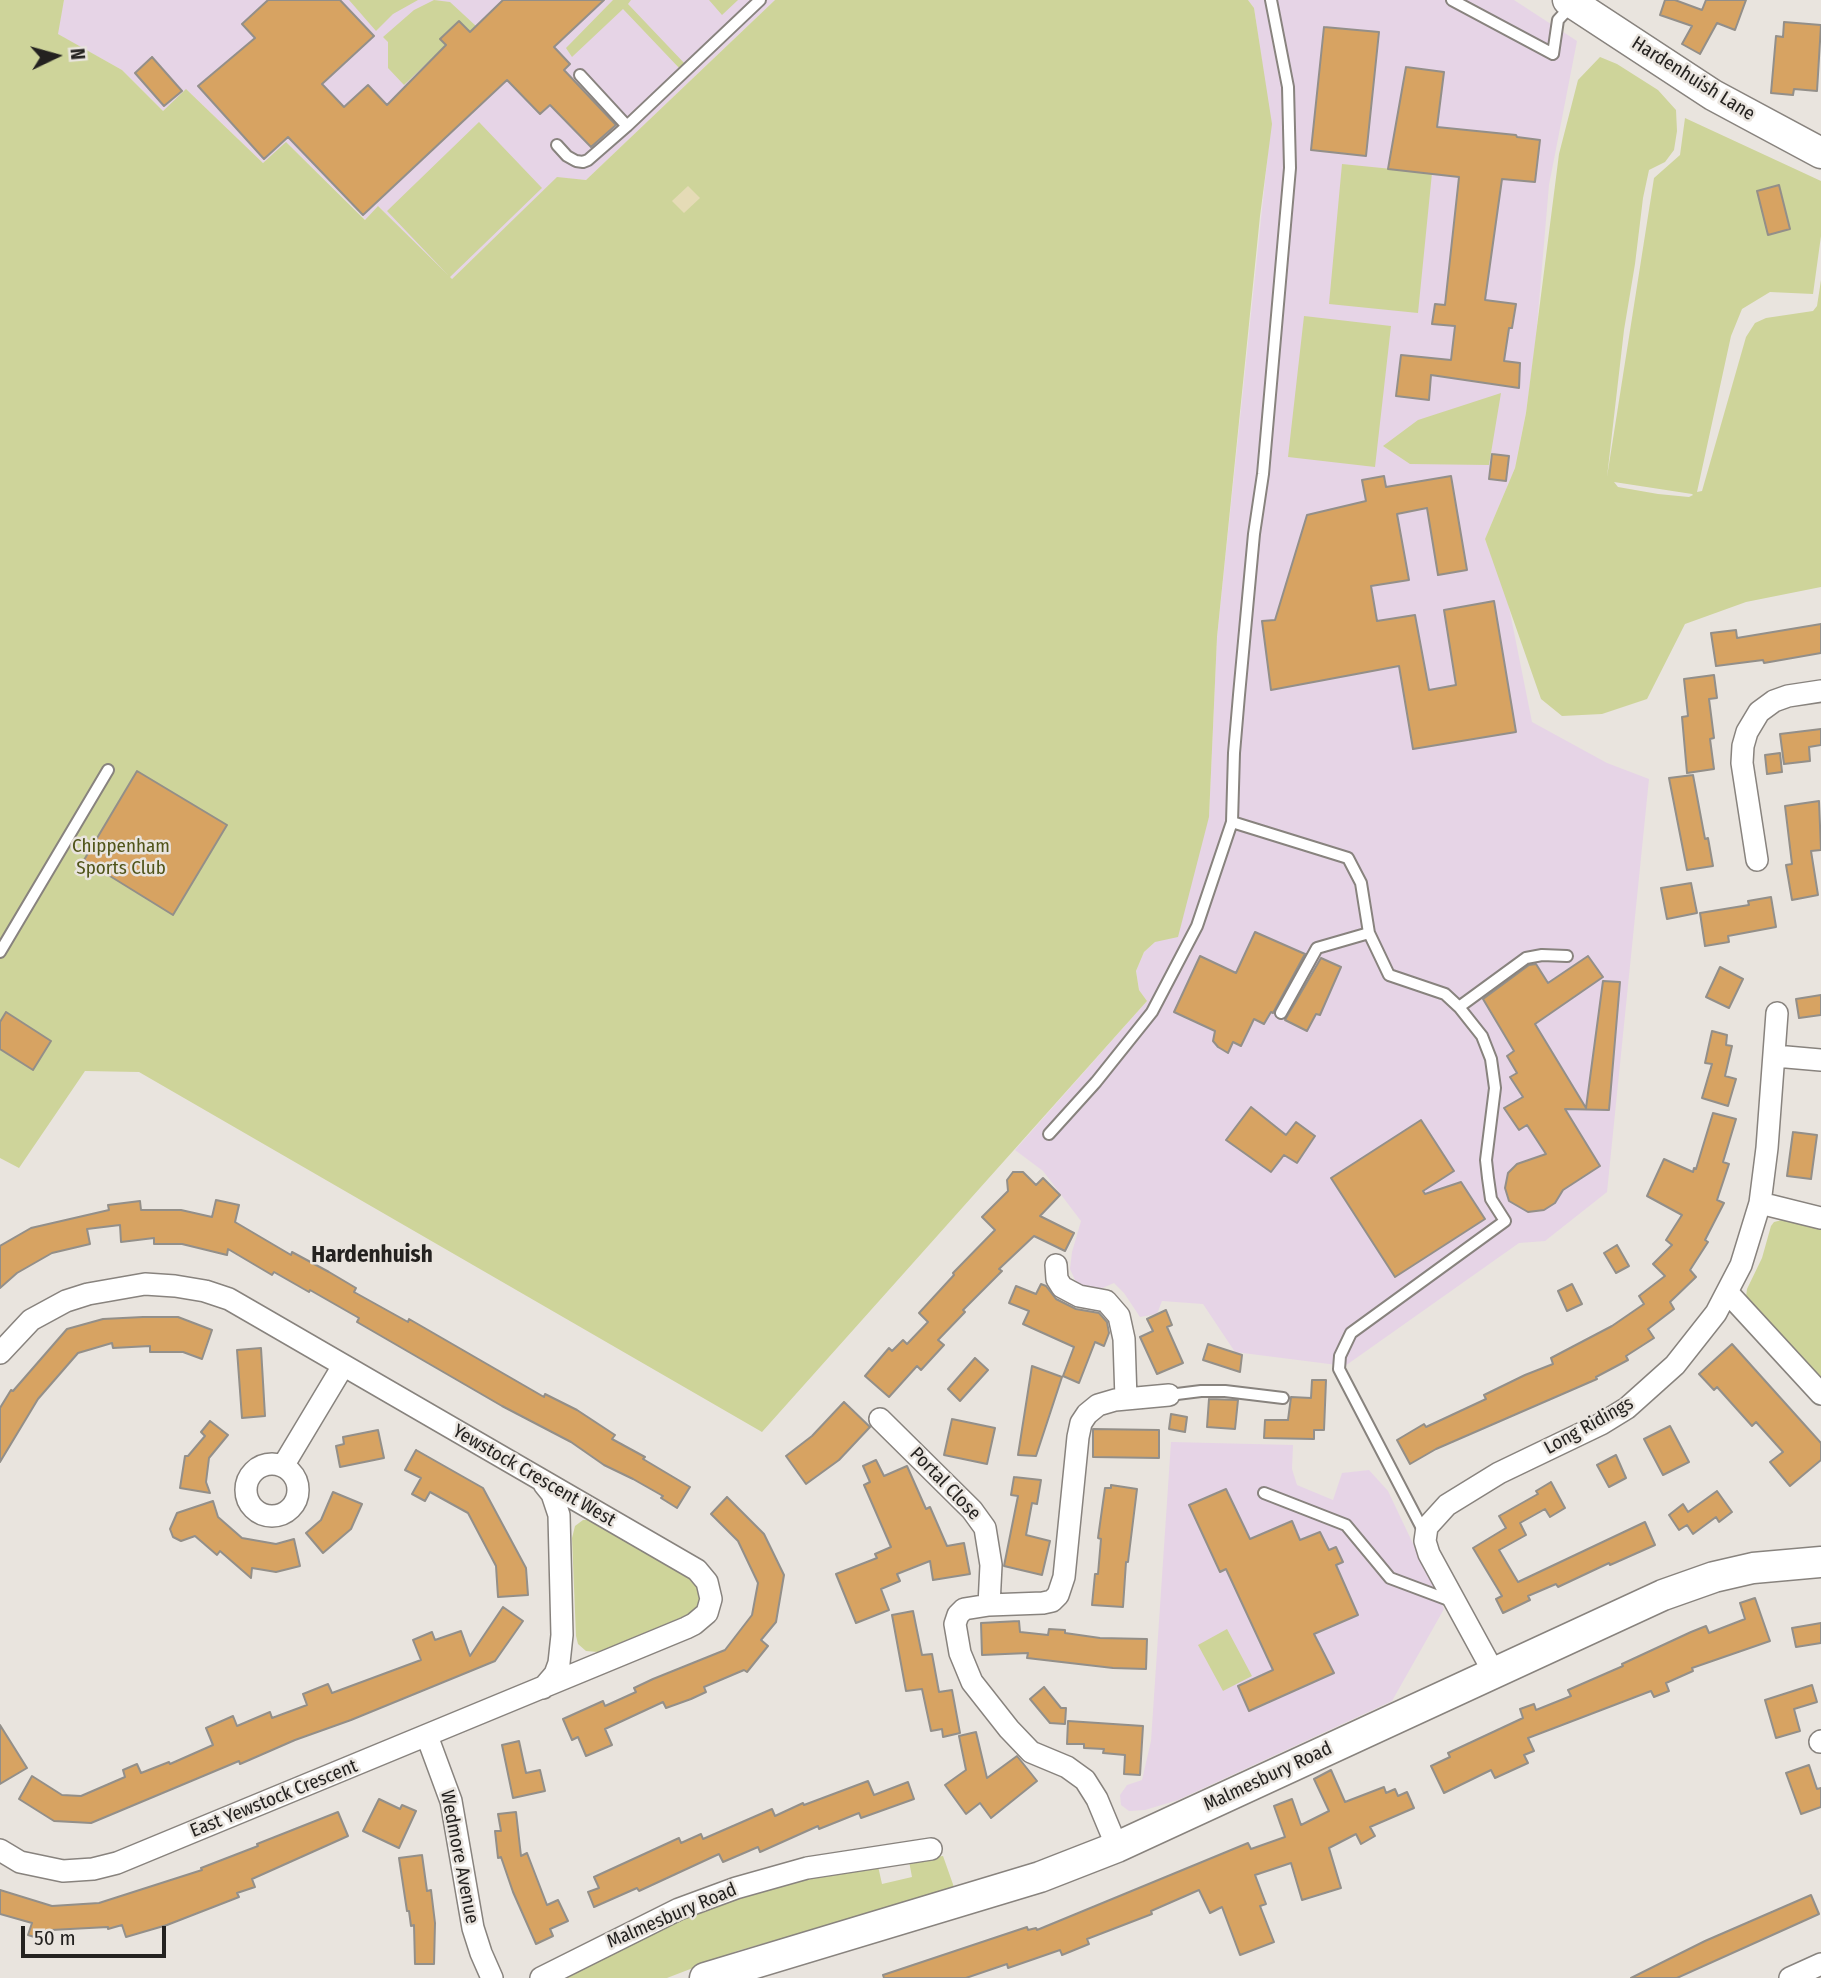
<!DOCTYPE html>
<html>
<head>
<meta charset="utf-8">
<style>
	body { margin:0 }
	#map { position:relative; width:1821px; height:1978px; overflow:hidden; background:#e9e4de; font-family:"Fira Sans Condensed",sans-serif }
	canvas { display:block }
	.north { position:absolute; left:21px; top:21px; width:70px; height:70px; -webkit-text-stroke:5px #e9e4de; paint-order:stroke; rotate:85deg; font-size:19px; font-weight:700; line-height:28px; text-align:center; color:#242220 }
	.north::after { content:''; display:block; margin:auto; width:24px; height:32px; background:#242220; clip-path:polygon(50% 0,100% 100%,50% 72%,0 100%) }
	.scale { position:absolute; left:21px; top:1926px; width:145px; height:32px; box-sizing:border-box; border:4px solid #242220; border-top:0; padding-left:9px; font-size:21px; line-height:24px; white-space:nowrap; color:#242220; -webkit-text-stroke:5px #e9e4de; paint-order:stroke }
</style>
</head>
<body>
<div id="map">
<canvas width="1821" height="1978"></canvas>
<div class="north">N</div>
<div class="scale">50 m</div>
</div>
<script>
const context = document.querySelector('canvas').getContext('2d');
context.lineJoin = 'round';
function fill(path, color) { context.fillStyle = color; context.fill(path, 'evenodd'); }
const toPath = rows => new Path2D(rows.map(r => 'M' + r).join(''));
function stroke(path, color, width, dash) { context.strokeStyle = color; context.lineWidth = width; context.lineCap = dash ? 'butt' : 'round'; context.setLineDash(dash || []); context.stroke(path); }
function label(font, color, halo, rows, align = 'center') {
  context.font = font + ' "Fira Sans Condensed",sans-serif'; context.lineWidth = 5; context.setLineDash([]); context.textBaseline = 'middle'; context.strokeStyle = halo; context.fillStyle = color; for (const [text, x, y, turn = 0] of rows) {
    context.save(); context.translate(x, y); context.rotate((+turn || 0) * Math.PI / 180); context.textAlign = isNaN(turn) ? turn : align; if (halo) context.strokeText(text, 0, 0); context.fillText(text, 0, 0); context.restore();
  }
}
fill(toPath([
	[64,0,775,0,586,180,557,178,452,279,378,206,366,220,287,143,263,163,187,90,163,111,122,70,57,34],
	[1248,0,1514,0,1577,41,1549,185,1536,337,1526,413,1515,468,1485,539,1507,597,1532,722,1607,763,1649,779,1607,1192,1545,1241,1519,1243,1345,1366,1235,1352,1203,1304,1162,1301,1157,1314,1140,1317,1124,1293,1114,1283,1100,1289,1087,1289,1075,1280,1070,1269,1072,1252,1081,1221,1043,1171,1015,1150,1147,1001,1139,990,1136,971,1144,952,1155,942,1209,817,1217,637,1271,124,1254,8],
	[1171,1442,1293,1445,1292,1469,1297,1485,1333,1500,1342,1473,1369,1470,1388,1491,1444,1609,1392,1701,1178,1800,1145,1810,1129,1811,1121,1805,1120,1795,1127,1785,1142,1780,1151,1741]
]), '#e6d4e6');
fill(toPath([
	[0,0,64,0,58,34,122,70,163,111,186,89,263,163,286,142,365,220,378,206,448,275,387,211,479,122,542,188,450,277,452,279,557,177,586,180,775,0,1248,0,1254,8,1272,124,1260,216,1217,637,1209,817,1178,937,1155,942,1144,952,1136,971,1139,990,1147,1001,762,1432,139,1072,85,1071,19,1168,0,1158],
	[349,0,418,0,393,14,376,31],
	[434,0,450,2,476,26,470,32,459,21,441,38,446,45,404,85,388,68,388,42,383,37,414,10],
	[613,0,631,0,628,4,686,65,681,70,623,9,572,57,566,48],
	[709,0,738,0,722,15],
	[1600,57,1617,64,1658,90,1676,110,1677,131,1674,150,1665,162,1649,170,1643,198,1635,264,1624,330,1607,477,1654,178,1680,155,1685,118,1821,181,1821,236,1813,294,1770,292,1742,309,1731,336,1697,492,1702,491,1746,337,1755,323,1766,318,1813,311,1817,306,1821,280,1821,587,1746,602,1685,624,1647,699,1602,714,1562,716,1541,699,1485,539,1515,468,1526,413,1559,154,1578,80],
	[1614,482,1692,494,1693,495,1689,497,1658,494,1618,487],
	[1342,164,1432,173,1418,313,1329,304],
	[1304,316,1391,326,1375,467,1288,457],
	[1501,393,1489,465,1410,464,1383,446,1418,420],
	[1786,1219,1821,1226,1821,1382,1746,1297,1747,1289,1762,1258,1771,1226,1774,1222],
	[583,1520,589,1520,603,1527,697,1580,701,1605,692,1613,598,1652,586,1651,578,1644,576,1636,572,1538,575,1526],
	[1227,1629,1252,1676,1223,1691,1198,1645],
	[943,1856,955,1890,737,1951,667,1978,559,1978,684,1914,795,1879,878,1866,882,1884,912,1877,909,1861]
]), '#ced49a');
fill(toPath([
	[688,186,700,198,684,213,672,201]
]), '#e5dbb6');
const building = toPath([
	[268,0,340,0,374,36,322,84,344,107,368,85,387,105,446,45,440,39,459,21,470,32,503,0,604,0,554,47,570,64,564,70,616,125,591,147,550,105,540,114,507,80,363,215,288,137,264,159,198,86,255,38,242,24,268,0],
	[1665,0,1675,0,1702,10,1706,0,1746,0,1735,30,1717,23,1700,54,1682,44,1692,26,1660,15,1665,0],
	[1784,22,1821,25,1817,91,1794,89,1793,95,1771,93,1776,36,1783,37,1784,22],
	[1324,27,1379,32,1366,156,1311,150,1324,27],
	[152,57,182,91,164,106,135,73,152,57],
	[1406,67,1444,72,1437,127,1516,135,1517,137,1540,140,1535,182,1502,179,1485,300,1516,304,1512,328,1509,328,1504,361,1520,363,1519,388,1431,375,1429,400,1396,396,1401,355,1451,360,1455,326,1432,324,1435,304,1445,305,1459,177,1388,169,1406,67],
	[1779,185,1790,229,1768,235,1757,191,1779,185],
	[1492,454,1509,456,1506,481,1489,479,1492,454],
	[1384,476,1386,487,1451,476,1467,570,1438,575,1427,508,1397,514,1409,580,1371,586,1377,621,1415,615,1429,690,1456,685,1444,610,1494,601,1516,732,1413,749,1399,666,1271,690,1262,621,1275,620,1307,515,1366,501,1362,480,1384,476],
	[1821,624,1821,653,1764,663,1763,660,1716,666,1711,633,1736,630,1737,638,1821,624],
	[1714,675,1717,698,1709,699,1714,738,1710,739,1714,769,1687,773,1682,717,1688,716,1684,679,1714,675],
	[1821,729,1821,745,1809,747,1810,761,1784,764,1780,734,1821,729],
	[1780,753,1782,772,1767,774,1765,755,1780,753],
	[137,771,227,825,173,915,84,860,137,771],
	[1693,775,1705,839,1708,838,1713,866,1687,870,1669,778,1693,775],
	[1819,801,1821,850,1811,851,1818,895,1792,900,1786,865,1792,864,1785,806,1819,801],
	[1691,883,1697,913,1667,919,1661,888,1691,883],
	[1771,897,1776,927,1728,936,1729,942,1705,946,1700,913,1749,905,1748,901,1771,897],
	[1255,932,1305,954,1273,1013,1271,1012,1264,1024,1254,1019,1241,1046,1233,1042,1228,1053,1218,1047,1213,1041,1215,1031,1174,1012,1200,956,1236,973,1255,932],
	[1588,956,1603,977,1535,1024,1586,1108,1603,981,1620,982,1609,1110,1565,1109,1600,1166,1563,1190,1555,1203,1544,1210,1528,1212,1509,1201,1505,1188,1508,1173,1517,1164,1546,1154,1527,1125,1519,1130,1504,1108,1523,1097,1510,1077,1517,1073,1507,1056,1514,1051,1483,999,1529,965,1536,964,1548,983,1588,956],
	[1321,958,1341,967,1320,1015,1316,1014,1307,1031,1285,1020,1321,958],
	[1720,967,1743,979,1729,1008,1706,997,1720,967],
	[1821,995,1821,1015,1799,1018,1796,999,1821,995],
	[6,1012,51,1041,33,1070,0,1049,0,1022,6,1012],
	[1712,1031,1727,1035,1726,1045,1732,1046,1725,1076,1736,1079,1728,1106,1702,1098,1712,1064,1705,1063,1712,1031],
	[1251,1107,1286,1135,1296,1122,1315,1136,1297,1163,1284,1155,1271,1172,1226,1140,1251,1107],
	[1713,1113,1736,1119,1723,1162,1729,1164,1717,1200,1724,1203,1705,1240,1708,1242,1690,1270,1696,1277,1670,1302,1674,1309,1648,1329,1654,1338,1626,1356,1628,1360,1596,1377,1597,1379,1436,1449,1410,1464,1397,1440,1424,1424,1426,1427,1486,1399,1484,1395,1525,1375,1553,1364,1551,1358,1612,1326,1644,1304,1639,1296,1665,1276,1653,1264,1672,1245,1666,1240,1682,1215,1647,1196,1664,1159,1693,1172,1694,1168,1696,1169,1713,1113],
	[1421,1120,1454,1171,1423,1191,1425,1194,1461,1182,1485,1219,1395,1277,1331,1178,1421,1120],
	[1793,1132,1817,1135,1811,1179,1787,1176,1793,1132],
	[1013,1172,1023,1172,1036,1185,1043,1178,1060,1195,1040,1216,1074,1233,1065,1251,1034,1236,999,1269,1002,1271,963,1310,965,1312,938,1340,944,1345,921,1370,917,1366,889,1397,865,1376,889,1348,892,1351,903,1340,907,1344,928,1322,919,1313,954,1275,953,1273,995,1230,982,1217,1008,1191,1007,1180,1013,1172],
	[216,1200,239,1205,235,1222,291,1255,292,1252,329,1272,356,1288,354,1292,408,1322,409,1319,544,1397,545,1394,577,1410,615,1435,612,1439,645,1457,643,1459,690,1487,677,1508,661,1498,663,1496,633,1479,604,1465,571,1442,502,1406,357,1322,359,1318,310,1290,309,1292,274,1272,272,1275,228,1249,227,1255,182,1244,154,1244,154,1238,121,1242,120,1225,87,1229,90,1244,52,1253,17,1273,0,1288,0,1246,31,1228,109,1210,108,1205,140,1201,141,1210,181,1210,212,1217,216,1200],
	[1617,1245,1629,1266,1616,1273,1604,1253,1617,1245],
	[1041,1284,1046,1286,1056,1299,1076,1309,1099,1313,1107,1322,1109,1333,1104,1346,1095,1342,1079,1383,1063,1376,1074,1347,1023,1324,1029,1311,1009,1303,1016,1286,1036,1294,1041,1284],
	[1572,1284,1582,1304,1567,1311,1558,1291,1572,1284],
	[1166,1310,1172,1325,1167,1327,1183,1363,1157,1374,1140,1337,1153,1331,1147,1319,1166,1310],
	[143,1317,178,1317,212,1330,202,1359,183,1352,150,1352,150,1346,113,1348,112,1343,78,1353,38,1399,0,1462,0,1408,11,1390,13,1391,67,1329,103,1319,143,1317],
	[1208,1344,1242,1355,1240,1372,1203,1360,1208,1344],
	[1732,1344,1821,1443,1821,1460,1790,1486,1770,1462,1783,1452,1756,1422,1752,1426,1717,1387,1714,1390,1699,1374,1732,1344],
	[261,1348,265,1416,242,1418,237,1350,261,1348],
	[975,1358,988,1370,960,1401,948,1389,975,1358],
	[1032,1366,1062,1377,1036,1456,1018,1455,1032,1366],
	[1312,1380,1326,1380,1324,1430,1314,1430,1314,1439,1264,1438,1265,1420,1288,1420,1291,1397,1311,1398,1312,1380],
	[1209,1399,1238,1400,1235,1429,1207,1427,1209,1399],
	[844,1402,870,1427,839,1460,806,1484,786,1456,812,1436,844,1402],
	[1171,1414,1187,1417,1185,1432,1169,1429,1171,1414],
	[952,1419,995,1428,987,1464,944,1455,952,1419],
	[210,1421,228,1435,209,1458,206,1482,210,1493,180,1488,185,1456,188,1456,205,1436,201,1432,210,1421],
	[1670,1426,1689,1462,1663,1475,1644,1439,1670,1426],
	[1093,1429,1159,1430,1159,1458,1093,1457,1093,1429],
	[378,1430,384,1458,340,1467,336,1446,344,1444,343,1437,378,1430],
	[416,1450,483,1488,526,1568,528,1595,498,1597,496,1566,468,1513,430,1492,425,1501,412,1494,421,1478,405,1470,416,1450],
	[1616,1455,1626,1478,1609,1487,1597,1465,1616,1455],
	[876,1460,884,1476,907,1466,926,1509,930,1507,947,1546,964,1543,970,1574,933,1580,930,1561,897,1574,900,1581,881,1589,889,1610,856,1623,836,1574,877,1558,875,1554,891,1547,864,1485,870,1482,863,1466,876,1460],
	[1014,1477,1041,1480,1037,1504,1032,1503,1026,1535,1050,1541,1042,1575,1004,1566,1018,1496,1011,1495,1014,1477],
	[1551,1482,1565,1508,1550,1517,1545,1509,1520,1523,1526,1535,1499,1550,1518,1582,1645,1522,1655,1545,1610,1565,1609,1563,1558,1587,1556,1584,1528,1596,1530,1600,1503,1613,1496,1599,1502,1596,1473,1548,1506,1528,1499,1516,1538,1494,1536,1491,1551,1482],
	[1111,1485,1137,1489,1128,1562,1126,1562,1123,1607,1092,1605,1095,1574,1098,1574,1101,1539,1098,1538,1105,1488,1111,1488,1111,1485],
	[1226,1489,1250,1539,1292,1521,1300,1540,1320,1532,1329,1550,1336,1547,1343,1562,1336,1565,1358,1615,1314,1634,1334,1673,1249,1711,1238,1686,1273,1670,1226,1569,1220,1572,1189,1505,1226,1489],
	[1717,1491,1732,1512,1719,1522,1716,1517,1693,1534,1687,1525,1679,1530,1669,1515,1683,1504,1688,1512,1717,1491],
	[333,1492,362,1504,351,1529,323,1553,306,1533,321,1520,333,1492],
	[727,1497,764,1534,784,1575,776,1622,761,1640,768,1646,747,1672,744,1670,704,1687,706,1692,691,1699,666,1708,663,1702,605,1729,612,1745,586,1756,578,1737,572,1740,563,1719,603,1701,605,1706,636,1692,634,1688,653,1679,725,1650,752,1615,758,1583,738,1541,711,1514,727,1497],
	[213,1501,218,1517,242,1538,276,1544,294,1539,300,1566,276,1572,252,1568,251,1578,220,1551,217,1555,195,1536,181,1541,173,1537,170,1529,177,1513,213,1501],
	[1755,1598,1770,1641,1692,1668,1693,1671,1666,1683,1669,1691,1654,1697,1651,1691,1528,1738,1534,1751,1524,1755,1528,1763,1495,1778,1491,1770,1444,1793,1431,1766,1450,1757,1448,1753,1523,1718,1520,1709,1534,1704,1536,1710,1571,1696,1568,1690,1623,1666,1622,1664,1691,1632,1706,1626,1709,1633,1745,1619,1740,1603,1755,1598],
	[503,1607,523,1621,495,1661,351,1720,295,1740,240,1764,239,1761,91,1823,54,1821,19,1799,32,1776,62,1795,81,1796,125,1777,123,1770,137,1764,141,1773,169,1762,170,1764,213,1745,206,1728,233,1716,237,1726,270,1712,272,1718,307,1705,303,1694,328,1684,332,1693,421,1660,413,1640,432,1632,435,1640,461,1631,470,1656,503,1607],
	[913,1611,922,1655,932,1654,939,1692,952,1690,960,1733,943,1737,942,1729,931,1731,922,1689,906,1691,892,1615,913,1611],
	[1019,1621,1020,1632,1048,1635,1049,1629,1065,1630,1065,1633,1100,1638,1147,1639,1146,1669,1113,1668,1027,1658,1028,1653,982,1655,981,1623,1019,1621],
	[1821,1623,1821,1643,1796,1647,1792,1628,1821,1623],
	[1812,1685,1817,1702,1794,1709,1800,1731,1776,1738,1765,1700,1812,1685],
	[1044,1687,1061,1708,1066,1708,1065,1724,1050,1723,1030,1699,1044,1687],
	[1068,1721,1143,1726,1140,1775,1124,1774,1125,1755,1103,1753,1104,1749,1084,1748,1084,1744,1067,1744,1068,1721],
	[0,1725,27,1768,0,1784,0,1725],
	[976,1732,987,1778,1017,1756,1037,1781,991,1818,980,1803,966,1814,945,1785,966,1770,959,1736,976,1732],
	[519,1741,526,1773,540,1770,545,1791,513,1798,502,1745,519,1741],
	[1809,1765,1817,1789,1821,1788,1821,1807,1801,1814,1786,1773,1809,1765],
	[1331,1770,1345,1802,1384,1787,1386,1793,1395,1789,1398,1796,1407,1792,1414,1808,1370,1827,1375,1836,1361,1844,1356,1834,1329,1848,1341,1888,1302,1900,1291,1863,1255,1875,1266,1904,1260,1906,1274,1942,1240,1955,1222,1907,1210,1913,1199,1890,1151,1911,1152,1914,1087,1939,1089,1944,1062,1955,1060,1950,1008,1968,1007,1964,966,1978,884,1978,883,1975,1027,1927,1028,1930,1036,1928,1037,1930,1248,1843,1251,1849,1285,1837,1274,1806,1292,1799,1301,1825,1329,1811,1314,1779,1331,1770],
	[868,1781,874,1795,908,1782,914,1799,861,1818,859,1813,819,1829,818,1826,760,1852,758,1847,723,1862,719,1854,639,1891,637,1888,594,1907,588,1892,599,1888,594,1877,679,1838,681,1843,701,1834,703,1839,772,1809,775,1816,803,1803,804,1805,868,1781],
	[379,1799,400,1809,402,1805,416,1811,399,1848,363,1831,379,1799],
	[338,1812,348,1836,252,1879,255,1887,237,1893,239,1897,167,1925,126,1937,122,1925,108,1929,108,1927,51,1930,50,1942,28,1935,32,1923,0,1914,0,1890,52,1906,99,1903,202,1870,201,1868,258,1846,257,1844,338,1812],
	[516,1812,521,1856,527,1853,547,1905,558,1900,568,1921,550,1929,553,1936,536,1944,513,1892,501,1857,498,1858,495,1831,501,1831,498,1814,516,1812],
	[422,1855,427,1891,431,1890,435,1923,434,1964,415,1964,414,1925,411,1926,409,1911,407,1911,399,1858,422,1855],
	[1811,1895,1819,1914,1677,1978,1631,1978,1705,1941,1811,1895]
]);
fill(building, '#d7a362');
stroke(building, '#938f89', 2);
const service = toPath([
	[1452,0,1553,54,1558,20,1572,5],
	[580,75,627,126,760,0],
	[557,145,567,156,576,161,583,162,588,160,627,126],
	[1232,822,1348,858,1361,883,1369,933,1389,975,1445,994,1459,1007,1482,1036,1491,1059,1495,1088,1486,1160,1488,1178,1491,1199,1505,1221,1351,1333,1340,1356,1339,1369,1425,1534],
	[0,952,108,770],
	[1459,1007,1526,958,1542,955,1567,956],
	[1281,1013,1317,948,1369,933],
	[1049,1134,1096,1082,1152,1012,1197,926,1232,822,1234,753,1239,695,1254,534,1263,474,1290,168,1288,87,1271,0],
	[1169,1395,1201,1391,1225,1391,1283,1398],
	[1264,1493,1346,1525,1390,1578,1454,1602]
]);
const minor = toPath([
	[1757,860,1742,763,1743,746,1747,732,1759,712,1774,701,1788,696,1821,691],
	[1775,1056,1821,1060],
	[1760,1203,1821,1218],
	[1056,1265,1057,1279,1062,1287,1079,1296,1106,1301,1119,1316,1124,1339,1126,1399],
	[1728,1293,1821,1394],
	[0,1353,31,1320,66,1301,88,1294,145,1284,175,1286,205,1291,229,1299,255,1314,697,1570,707,1582,711,1599,707,1613,694,1624,686,1628,117,1863,93,1869,63,1871,20,1862,0,1850],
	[880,1419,972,1510,985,1528,991,1565,989,1605,964,1609,958,1615,955,1624,960,1653,972,1682,1009,1729,1031,1752,1067,1767,1085,1780,1097,1799,1117,1847],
	'246 1490a26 26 0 1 1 52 0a26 26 0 1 1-52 0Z',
	[283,1466,343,1366],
	[989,1605,1043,1603,1052,1601,1058,1595,1064,1577,1078,1437,1081,1423,1087,1414,1098,1405,1115,1400,1169,1395],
	[1494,1673,1429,1554,1425,1541,1427,1527,1447,1505,1499,1473,1601,1424,1627,1408,1675,1365,1716,1313,1741,1265,1760,1203,1767,1148,1777,1013],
	[543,1688,555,1674,559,1663,562,1635,559,1515,552,1494,544,1484],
	[427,1736,451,1801,473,1928,481,1953,492,1978],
	[1820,1742,1821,1741],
	[541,1978,679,1909,736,1888,807,1868,931,1849],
	[1790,1978,1821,1964]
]);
const secondary = toPath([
	[1568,0,1713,95,1821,153],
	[705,1978,1040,1877,1117,1847,1663,1595,1714,1577,1753,1568,1821,1562]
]);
stroke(service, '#88837e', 14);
stroke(minor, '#88837e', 24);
stroke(secondary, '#88837e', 33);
stroke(service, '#fff', 10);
stroke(minor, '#fff', 21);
stroke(secondary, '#fff', 30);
label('19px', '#242220', '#e9e4de', [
	["Hardenhuish Lane",1693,79,32],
	["Long Ridings",1589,1426,-29],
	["Yewstock Crescent West",534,1476,30],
	["Portal Close",945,1484,46],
	["Malmesbury Road",1268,1777,-25],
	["East Yewstock Crescent",274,1799,-22],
	["Wedmore Avenue",459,1857,79],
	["Malmesbury Road",672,1916,-23]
]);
label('19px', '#50541a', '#e9e4de', [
	["Chippenham",121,847],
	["Sports Club",121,869]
]);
label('bold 23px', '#242220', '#e9e4de', [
	["Hardenhuish",372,1256]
]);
</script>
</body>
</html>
